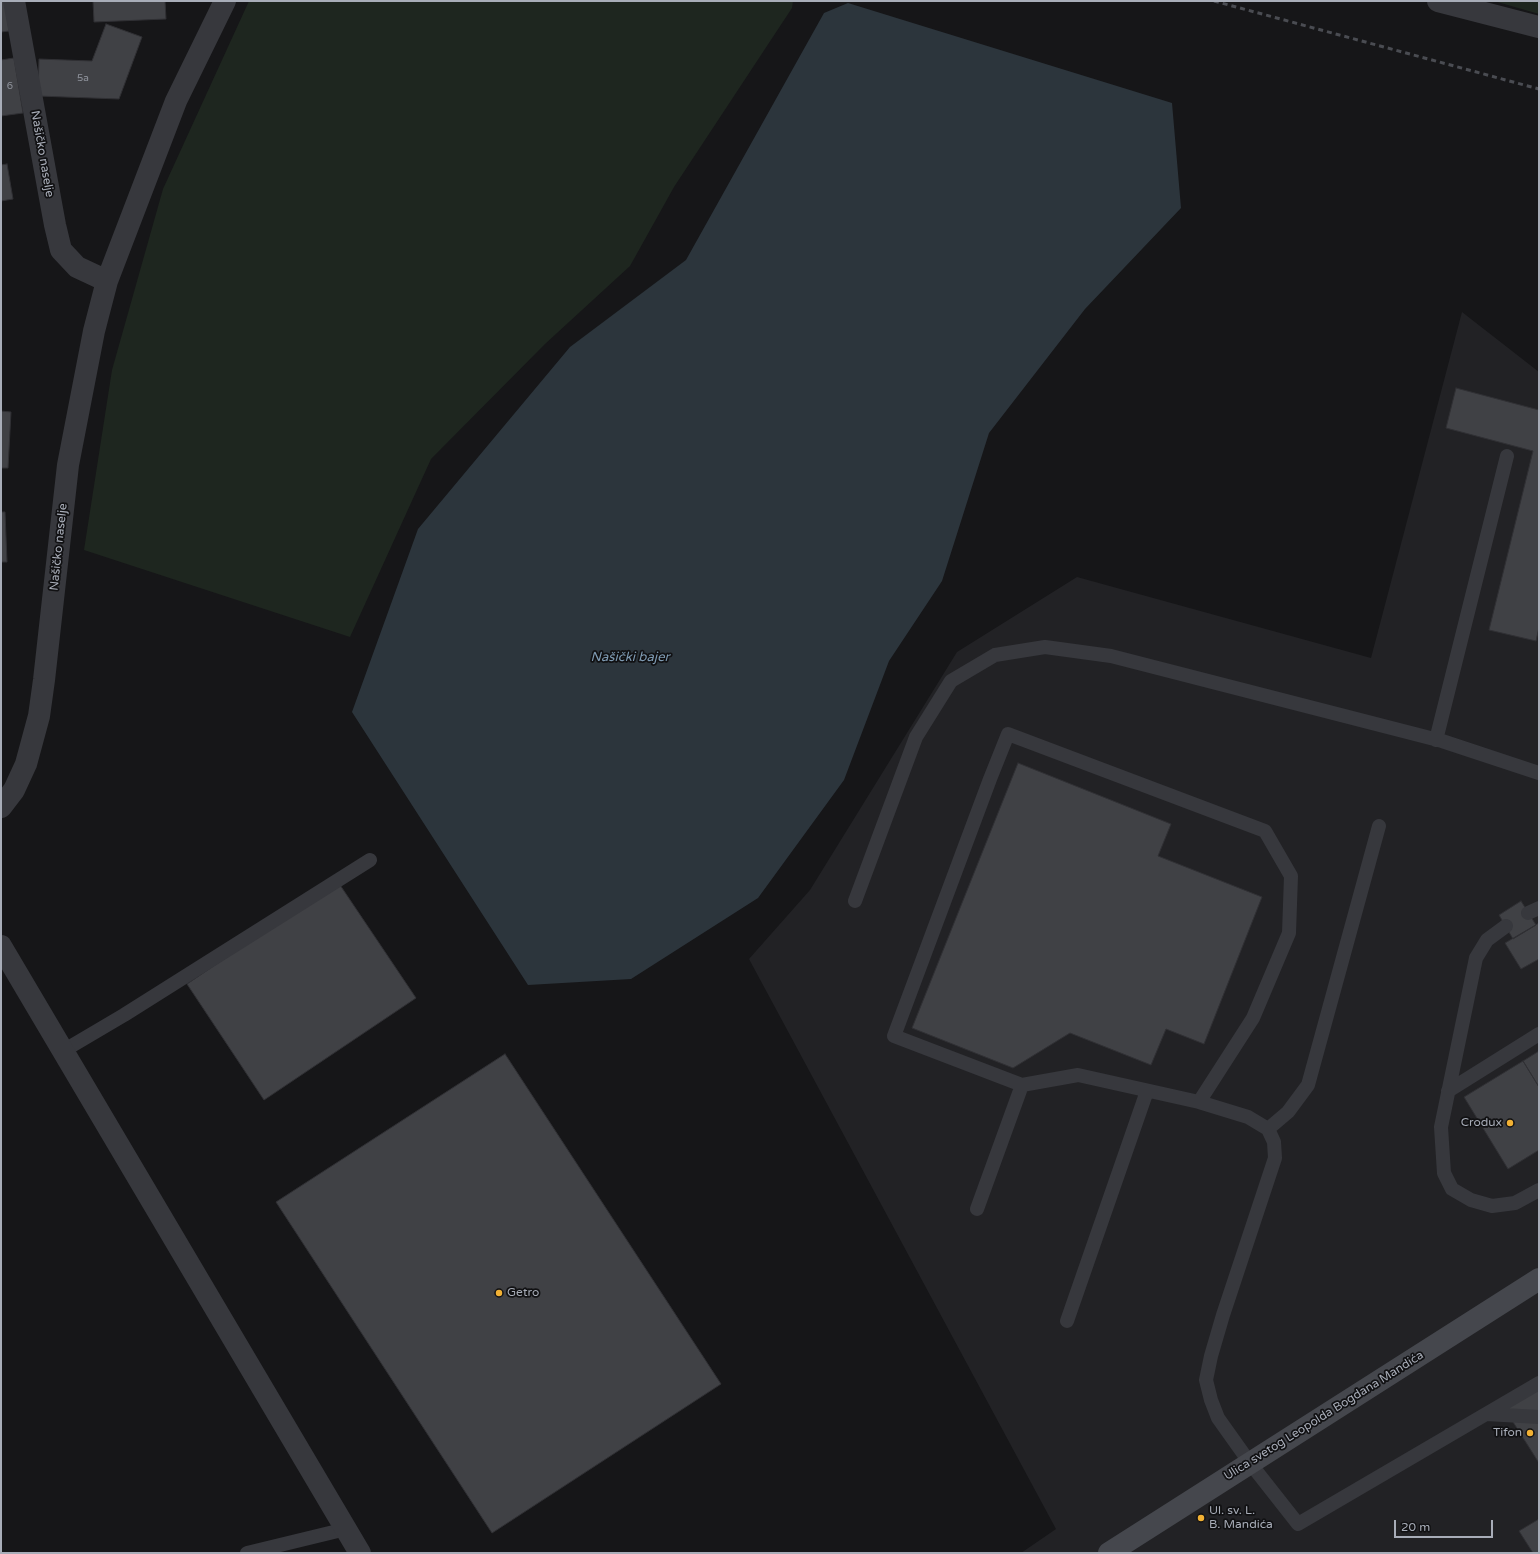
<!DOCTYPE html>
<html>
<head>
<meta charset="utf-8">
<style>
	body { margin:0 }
	#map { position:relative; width:1540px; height:1554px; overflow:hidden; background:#161618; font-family:"Varela Round",sans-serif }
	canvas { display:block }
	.frame { position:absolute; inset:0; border:2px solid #a8adb8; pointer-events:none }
	.scale { position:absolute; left:1394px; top:1520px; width:99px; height:18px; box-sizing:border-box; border:2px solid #a8adb8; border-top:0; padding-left:5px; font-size:12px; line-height:14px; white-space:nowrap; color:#a8adb8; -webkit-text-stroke:3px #111113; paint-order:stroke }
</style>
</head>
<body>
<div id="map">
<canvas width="1540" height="1554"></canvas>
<div class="frame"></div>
<div class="scale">20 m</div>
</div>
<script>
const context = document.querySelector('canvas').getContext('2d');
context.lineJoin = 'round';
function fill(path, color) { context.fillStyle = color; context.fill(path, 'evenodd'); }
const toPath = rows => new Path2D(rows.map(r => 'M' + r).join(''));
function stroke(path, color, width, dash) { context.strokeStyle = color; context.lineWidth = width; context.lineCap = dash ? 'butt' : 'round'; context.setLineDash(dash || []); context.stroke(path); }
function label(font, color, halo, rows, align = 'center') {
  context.font = font + ' "Varela Round",sans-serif'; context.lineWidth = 3.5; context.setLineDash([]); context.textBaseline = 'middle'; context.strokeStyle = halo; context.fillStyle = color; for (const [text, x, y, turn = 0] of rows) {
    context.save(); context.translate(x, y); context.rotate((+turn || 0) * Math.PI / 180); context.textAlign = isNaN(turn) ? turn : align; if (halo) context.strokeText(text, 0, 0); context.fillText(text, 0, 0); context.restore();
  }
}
fill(toPath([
	[1462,312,1539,372,1539,1553,1021,1553,1056,1529,749,959,810,890,957,652,1077,577,1371,658]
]), '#222225');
fill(toPath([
	[249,1,793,1,792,8,674,187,630,266,545,344,431,459,350,637,84,550,112,370,163,189],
	[1494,1,1539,1,1539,14]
]), '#1e261f');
fill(toPath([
	[848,3,1172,103,1181,208,1085,309,989,433,942,581,889,661,844,780,758,898,631,979,528,985,352,712,418,529,570,347,686,260,824,13]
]), '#2c353c');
const building = toPath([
	[1,1,5,1,9,31,1,32,1,1],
	[93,1,165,1,166,19,94,22,93,1],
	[106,24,142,37,119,99,38,96,39,59,92,61,106,24],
	[14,58,23,113,1,116,1,60,14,58],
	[7,164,13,199,1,201,1,165,7,164],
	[1456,388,1539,410,1539,627,1536,641,1489,630,1533,451,1446,428,1456,388],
	[1,411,11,412,8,468,1,468,1,411],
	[1,512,5,512,7,562,1,562,1,512],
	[1018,763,1171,824,1158,856,1262,897,1204,1044,1166,1029,1151,1065,1070,1033,1013,1068,912,1028,1018,763],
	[338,882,416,998,264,1100,187,984,338,882],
	[1521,901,1536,925,1513,939,1499,915,1521,901],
	[1539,923,1539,959,1521,969,1505,943,1539,923],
	[1539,1051,1539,1087,1523,1061,1539,1051],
	[505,1054,721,1384,492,1533,276,1202,505,1054],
	[1523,1061,1539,1087,1539,1150,1508,1169,1464,1097,1523,1061],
	[1539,1380,1539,1463,1501,1403,1539,1380],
	[1539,1519,1539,1553,1533,1553,1519,1531,1539,1519]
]);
fill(building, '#404145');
stroke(building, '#303034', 1);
stroke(toPath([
	[1436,740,1507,456],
	[855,901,916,737,951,681,995,655,1045,647,1111,656,1442,741,1539,773],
	[1528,913,1539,908],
	[1506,926,1487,940,1476,958,1441,1127,1444,1173,1452,1189,1471,1200,1492,1206,1515,1203,1539,1190],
	[63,1051,124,1015,370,860],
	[1022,1085,894,1036,990,779,1008,734,1265,831,1291,876,1289,933,1253,1018,1199,1102],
	[1448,1091,1539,1034],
	[1268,1129,1288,1112,1308,1085,1379,826],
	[977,1209,1022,1085,1078,1075,1199,1102,1248,1117,1268,1129,1274,1142,1275,1158,1223,1315,1211,1356,1206,1380,1211,1400,1218,1418,1250,1463,1298,1524,1539,1383],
	[1067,1321,1147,1091],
	[1486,1414,1539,1417],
	[247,1553,346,1529]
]), '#37383d', 14);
stroke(toPath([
	[14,1,55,225,61,250,77,267,107,281],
	[1438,1,1539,27],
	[1,807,14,790,26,764,39,716,44,680,68,465,94,331,107,281,176,101,225,1],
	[1,946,360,1553]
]), '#37383d', 22);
stroke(toPath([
	[1109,1553,1539,1279]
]), '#45474d', 22);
stroke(toPath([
	[1214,1,1539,89]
]), '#4a4c52', 3, [5, 4]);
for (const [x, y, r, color] of [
	[1510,1123,4,"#f2b134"],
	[499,1293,4,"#f2b134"],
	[1530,1433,4,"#f2b134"],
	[1201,1518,4,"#f2b134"]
]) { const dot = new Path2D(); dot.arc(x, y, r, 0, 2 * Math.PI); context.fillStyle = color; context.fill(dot); stroke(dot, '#111113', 1.5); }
label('10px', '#8e929b', null, [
	["5a",83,78],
	["6",10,86]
]);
label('12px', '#a8adb8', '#111113', [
	["Našičko naselje",42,154,80],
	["Našičko naselje",59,547,-84],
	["Ulica svetog Leopolda Bogdana Mandića",1324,1416,-32]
]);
label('12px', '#a8adb8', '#111113', [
	["Crodux",1502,1123],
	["Getro",507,1293,"left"],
	["Tifon",1522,1433],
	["Ul. sv. L.",1209,1511,"left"],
	["B. Mandića",1209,1525,"left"]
], 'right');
label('italic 13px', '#7f9bb3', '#111113', [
	["Našički bajer",630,658]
]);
</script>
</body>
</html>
